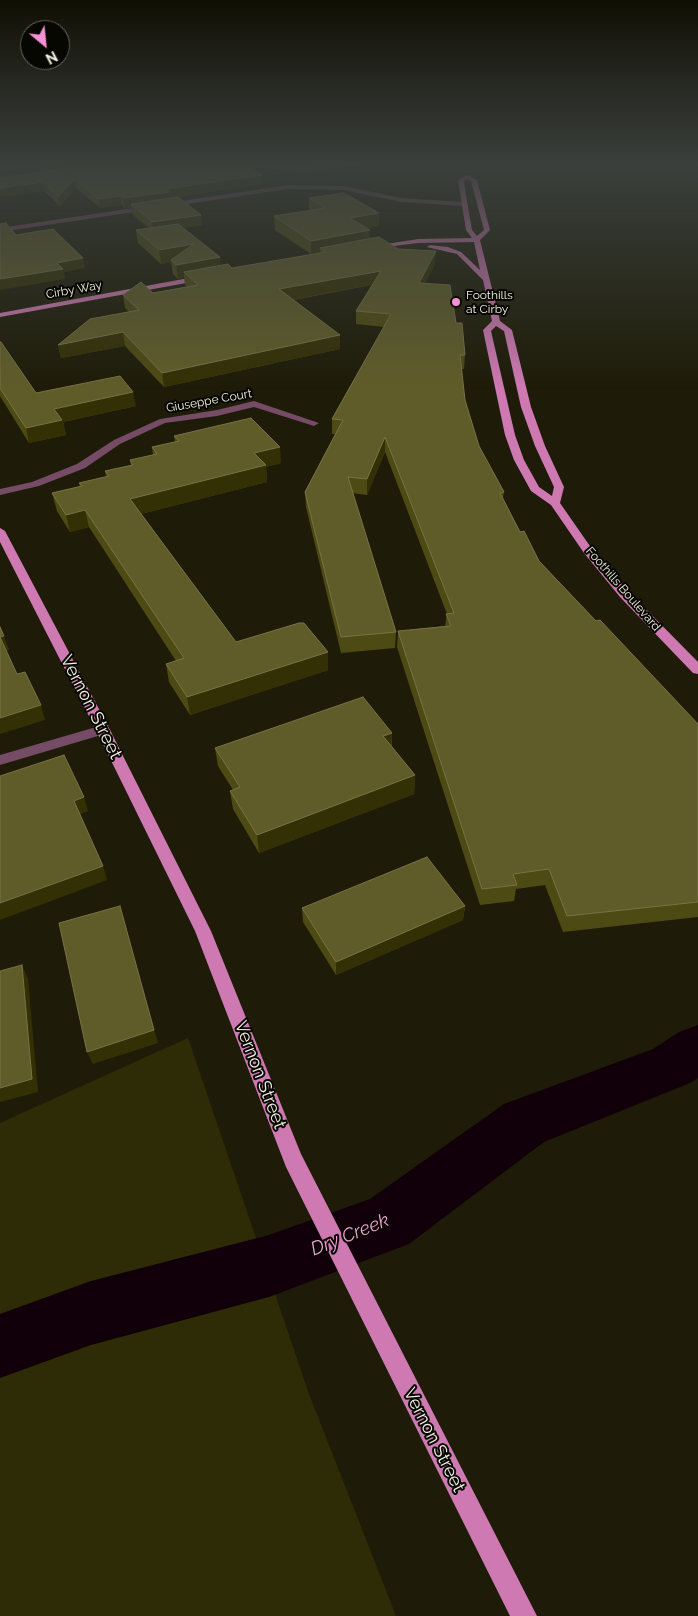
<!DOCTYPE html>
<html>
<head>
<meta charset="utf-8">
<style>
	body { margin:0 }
	#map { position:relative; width:698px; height:1616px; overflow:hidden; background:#1e1c08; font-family:Raleway,sans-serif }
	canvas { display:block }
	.north { position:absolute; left:20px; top:20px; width:50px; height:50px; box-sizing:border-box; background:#070702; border:1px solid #64645c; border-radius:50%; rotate:152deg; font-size:14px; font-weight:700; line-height:20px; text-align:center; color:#f0f0e3 }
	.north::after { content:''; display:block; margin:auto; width:18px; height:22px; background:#f491d4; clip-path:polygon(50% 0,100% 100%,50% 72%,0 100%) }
</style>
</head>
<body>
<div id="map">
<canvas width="698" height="1616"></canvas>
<div class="north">N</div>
</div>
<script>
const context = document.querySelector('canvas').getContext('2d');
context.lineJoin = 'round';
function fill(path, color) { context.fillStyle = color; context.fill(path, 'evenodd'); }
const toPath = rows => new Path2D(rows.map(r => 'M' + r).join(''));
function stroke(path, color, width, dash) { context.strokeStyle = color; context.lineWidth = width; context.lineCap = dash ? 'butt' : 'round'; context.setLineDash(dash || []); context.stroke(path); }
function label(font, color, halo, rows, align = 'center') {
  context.font = font + ' Raleway,sans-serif'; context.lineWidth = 4; context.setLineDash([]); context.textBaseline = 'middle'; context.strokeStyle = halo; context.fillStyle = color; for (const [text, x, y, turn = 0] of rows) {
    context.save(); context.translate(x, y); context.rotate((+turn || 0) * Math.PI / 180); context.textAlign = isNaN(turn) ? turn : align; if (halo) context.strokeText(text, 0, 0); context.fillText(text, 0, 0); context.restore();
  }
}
fill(toPath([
	[188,1038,309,1394,396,1616,0,1616,0,1123]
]), '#2e2c06');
fill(toPath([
	[698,1025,698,1078,690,1083,544,1142,409,1244,269,1297,91,1345,0,1378,0,1314,91,1281,269,1235,370,1199,504,1104,653,1049,679,1032,698,1025]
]), '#11000a');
fill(toPath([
	[288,185,343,186,401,198,464,202,467,204,464,206,401,202,343,190,288,189,0,232,0,228,288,185],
	[254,401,319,423,314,426,254,407,217,416,165,423,120,444,85,468,39,486,0,495,0,489,32,482,77,464,114,440,160,419,217,410,254,401],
	[103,725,108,727,110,730,108,733,0,765,0,755,103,725]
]), '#754b66');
fill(toPath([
	[467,175,477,180,490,230,480,240,500,321,512,330,531,407,545,446,564,487,560,503,592,549,628,591,698,662,698,674,693,673,620,597,584,553,551,505,531,491,514,460,505,435,483,330,492,321,483,280,457,254,427,247,430,245,448,247,461,252,480,270,474,242,418,243,370,249,367,247,418,239,472,238,466,230,458,180,467,175],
	[467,179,471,181,484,230,477,236,472,230,466,196,464,181,467,179],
	[496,326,504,331,521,407,535,446,554,487,552,496,539,487,524,460,515,435,491,331,496,326],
	[205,275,208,275,208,279,0,317,0,313,205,275],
	[0,528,5,531,110,730,211,931,301,1154,537,1616,510,1616,286,1167,195,931,96,730,0,542,0,528]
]), '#cf79b3');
fill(toPath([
	[0,163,374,163,311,172,249,167,263,184,170,198,201,215,202,225,183,228,221,266,232,268,320,253,311,254,275,230,274,216,309,211,309,198,379,226,367,228,370,230,370,239,398,249,435,264,425,283,456,323,465,355,464,369,461,369,465,400,479,446,504,492,503,498,520,532,539,561,596,621,698,724,698,917,563,932,545,885,516,889,514,901,480,905,397,647,398,631,445,626,447,614,385,452,367,495,352,493,396,632,395,648,341,653,306,507,305,492,335,434,332,434,332,419,384,327,356,324,356,311,372,285,293,300,340,349,164,387,125,346,61,358,58,345,129,312,125,308,123,295,153,293,187,287,185,285,184,277,178,279,173,274,171,262,161,264,138,243,136,230,149,228,132,214,131,207,124,208,122,205,100,208,76,188,60,206,44,191,0,197],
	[0,342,36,393,136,406,63,422,66,435,29,443,0,396],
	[174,436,281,463,266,467,267,482,141,514,236,642,328,652,328,670,190,715,169,682,166,664,176,661,89,527,70,532,57,511,52,493,80,487,79,483,106,477,105,471,131,465,130,460,153,455,152,447,175,442],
	[392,733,392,747,415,775,414,794,259,853,233,809,230,791,233,790,218,766,215,748],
	[465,906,463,920,336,975,303,922,302,908]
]), '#4e4a13');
fill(toPath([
	[53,163,118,163,0,179,0,170],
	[314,163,374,163,311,172,311,164],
	[262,175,263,184,170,198,170,201,131,204,131,207,124,208,123,198,166,189],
	[75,179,76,188,60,206,58,197],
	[43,182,44,191,0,197,0,188],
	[120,196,122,205,100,208,98,199],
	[379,213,379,226,350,231,350,218],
	[201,215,202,225,154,232,152,222],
	[370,230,370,243,320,248,320,253,311,254,311,241],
	[194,244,171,260,171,262,161,264,159,250],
	[436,251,435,264,418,295,419,283],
	[220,257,221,271,184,272,184,277,178,279,176,265],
	[83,258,85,268,64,272,65,279,0,290,0,279,57,263],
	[381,271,381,283,280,302,279,289],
	[123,332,125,346,61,358,58,345],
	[340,335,340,349,164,387,162,373],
	[133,392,136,406,63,422,66,435,29,443,26,428,54,409],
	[385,437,385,452,367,495,367,479],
	[280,447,281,463,266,467,267,482,133,516,130,499,254,453],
	[85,510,89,527,70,532,66,515],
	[4,636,9,650,5,651,0,637],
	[328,652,328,670,190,715,187,697],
	[41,705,45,720,0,734,0,718],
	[392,733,391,751,383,736],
	[415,775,414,794,259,853,257,835],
	[84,797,88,811,79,815,74,801],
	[103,866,107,880,0,920,0,903],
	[120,906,158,1043,93,1064,87,1052],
	[465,906,463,920,336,975,336,962],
	[22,965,28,979,38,1092,0,1102,0,1088]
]), '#343005');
const building = toPath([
	[0,163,53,163,0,170,0,163],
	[102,163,242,163,262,175,166,189,169,192,123,198,120,196,98,199,75,179,58,197,43,182,0,188,0,178,102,163],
	[344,193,379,213,350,218,370,230,311,241,274,216,325,208,309,198,344,193],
	[178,197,201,215,152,222,131,204,178,197],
	[6,223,16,235,53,229,83,258,57,263,63,269,0,279,0,224,6,223],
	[178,224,220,257,176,265,171,260,194,244,159,250,136,230,178,224],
	[379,237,398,249,436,251,419,283,450,285,456,323,462,323,465,355,460,355,465,400,479,446,504,492,500,493,520,532,524,531,539,561,596,621,600,620,698,724,698,902,567,916,549,869,513,874,517,885,482,889,398,631,451,626,446,614,454,613,385,437,367,479,348,477,396,632,341,637,305,492,343,420,332,419,391,314,356,311,381,271,279,289,340,335,162,373,123,332,58,345,90,319,139,310,123,295,141,282,153,293,198,285,184,272,228,264,232,268,326,252,320,248,379,237],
	[0,342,1,342,36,393,120,376,133,392,54,409,62,420,26,428,0,388,0,342],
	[251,418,280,447,254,453,266,465,130,499,236,642,299,623,304,623,328,652,187,697,166,664,184,658,85,510,66,515,52,493,82,486,79,483,109,476,105,471,133,465,130,460,157,454,152,447,179,441,174,436,251,418],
	[0,627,4,636,0,637,17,674,25,672,41,705,0,718,0,627],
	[363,697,392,733,383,736,415,775,257,835,230,791,240,787,215,748,363,697],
	[64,755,84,797,74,801,103,866,0,903,0,776,64,755],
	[427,857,465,906,336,962,302,908,427,857],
	[120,906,154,1030,87,1052,59,923,120,906],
	[22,965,32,1079,0,1088,0,971,22,965]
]);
fill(building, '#605c29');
stroke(building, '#767346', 1);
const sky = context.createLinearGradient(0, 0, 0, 389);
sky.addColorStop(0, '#100f04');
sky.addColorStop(0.42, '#3b403d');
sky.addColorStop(1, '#3b403d00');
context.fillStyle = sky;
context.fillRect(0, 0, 698, 389);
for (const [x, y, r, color] of [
	[456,302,5,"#f491d4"]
]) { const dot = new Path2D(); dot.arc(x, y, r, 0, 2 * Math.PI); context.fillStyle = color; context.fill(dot); stroke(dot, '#070702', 2); }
label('12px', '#f0f0e3', '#070702', [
	["Cirby Way",74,290,-10],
	["Giuseppe Court",209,401,-10],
	["Foothills Boulevard",623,589,49]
]);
label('12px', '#f0f0e3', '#070702', [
	["Foothills",466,295],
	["at Cirby",466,309]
], 'left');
label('18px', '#f0f0e3', '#070702', [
	["Vernon Street",91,707,63],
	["Vernon Street",260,1075,69],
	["Vernon Street",434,1440,63]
]);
label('italic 19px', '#f49fd7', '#070702', [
	["Dry Creek",350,1235,-22]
]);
</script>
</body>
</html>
